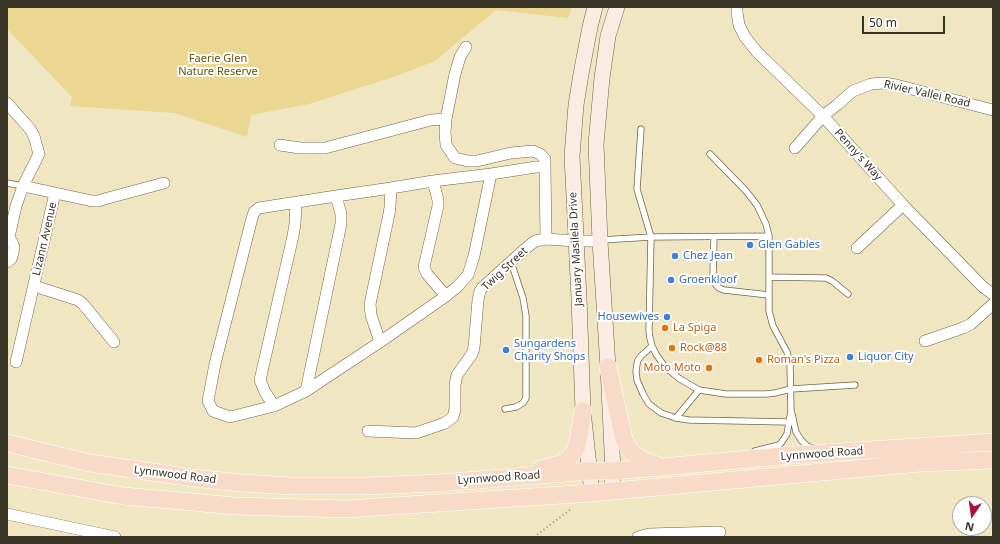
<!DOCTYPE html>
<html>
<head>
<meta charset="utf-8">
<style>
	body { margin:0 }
	#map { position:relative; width:1000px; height:544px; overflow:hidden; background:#f1e6c2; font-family:"Noto Sans",sans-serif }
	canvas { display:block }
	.frame { position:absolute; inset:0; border:8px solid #373325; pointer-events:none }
	.north { position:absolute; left:952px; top:496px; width:40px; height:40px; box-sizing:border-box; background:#fff; border:1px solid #afada8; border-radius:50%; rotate:193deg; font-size:11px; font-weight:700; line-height:16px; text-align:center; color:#373325 }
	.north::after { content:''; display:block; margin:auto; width:14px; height:18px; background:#aa133f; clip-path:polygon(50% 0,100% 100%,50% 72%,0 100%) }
	.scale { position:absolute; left:862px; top:16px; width:83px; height:18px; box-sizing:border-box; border:2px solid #373325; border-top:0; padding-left:5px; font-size:12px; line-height:14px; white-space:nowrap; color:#373325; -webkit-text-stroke:3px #fff; paint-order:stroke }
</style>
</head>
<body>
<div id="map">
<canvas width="1000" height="544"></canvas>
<div class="frame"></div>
<div class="north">N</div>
<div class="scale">50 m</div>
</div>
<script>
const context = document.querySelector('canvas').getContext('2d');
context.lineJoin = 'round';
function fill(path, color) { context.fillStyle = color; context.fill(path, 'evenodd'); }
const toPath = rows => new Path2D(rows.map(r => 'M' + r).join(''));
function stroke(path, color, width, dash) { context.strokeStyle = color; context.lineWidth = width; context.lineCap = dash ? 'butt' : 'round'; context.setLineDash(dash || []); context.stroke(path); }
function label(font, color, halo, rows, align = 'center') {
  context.font = font + ' "Noto Sans",sans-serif'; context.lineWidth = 4; context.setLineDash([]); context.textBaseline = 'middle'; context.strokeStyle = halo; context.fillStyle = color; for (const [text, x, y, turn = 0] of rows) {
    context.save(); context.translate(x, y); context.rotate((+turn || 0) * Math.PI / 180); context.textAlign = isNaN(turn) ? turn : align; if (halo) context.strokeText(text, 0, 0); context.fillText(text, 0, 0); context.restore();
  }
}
fill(toPath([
	[7,7,572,7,568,18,496,10,435,61,396,76,309,104,251,115,247,137,174,113,70,106,72,97,7,29]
]), '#ebd692');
const service = toPath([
	[641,129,637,189,651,237,649,331,650,338,652,346,656,354,665,367,680,379,699,390,726,394,766,394,775,393,791,389,855,385],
	[710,154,746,191,757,205,766,224,769,236],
	[7,183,23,186],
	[714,237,713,275,714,280,716,285,719,288,724,290,769,295],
	[601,240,651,237,769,236,769,311,773,326,787,352,790,363,791,411,787,434,781,443,779,445,755,451],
	[769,277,826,278,832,281,848,294],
	[652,346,641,356,638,360,637,364,636,371,637,380,643,394,649,404,661,413,676,418,689,420,789,422],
	[505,409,516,407,523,403,526,398,526,316,523,298,511,262],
	[792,414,796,432,801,440,807,446,813,448],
	[676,418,699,390]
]);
const minor = toPath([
	[737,7,737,12,739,25,745,37,757,52,823,116,903,205,983,287,993,294],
	[466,47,460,57,455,74,446,119,445,132,446,145,455,158,468,161,477,161,511,153,533,151,540,154,545,159,545,167],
	[7,103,30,129,34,136,39,154,23,186,16,206,9,237],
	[280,145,300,148,325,148,431,120,446,119],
	[795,148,823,116,837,105,853,91,871,84,883,83,896,85,993,110],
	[491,174,474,256,468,275,457,287,446,296,380,342,306,391,274,406,230,417,213,411,208,401,215,364,251,222,254,212,259,208,336,196,391,188,433,181,491,174,536,167,545,167,546,239],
	[433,181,438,200,438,206,424,267,427,274,446,296],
	[23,186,92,201,98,201,108,198,164,183],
	[7,235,12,242,14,247,13,253,11,259,7,262],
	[857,248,903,205],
	[34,286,78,300,83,304,114,342],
	[925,341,963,328,971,324,993,304],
	[380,342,371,315,370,304,389,214,390,207,391,188],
	[16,362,55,193],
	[306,391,341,224,341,214,336,196],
	[274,406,265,392,260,380,293,236,295,224,296,203],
	[368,431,416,433,445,423,453,417,455,409,455,385,457,375,472,354,474,348,478,300,480,291,482,288,525,249,535,241,546,239,576,241,600,241],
	[7,514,115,537],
	[638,537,649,534,720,532]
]);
const secondary = toPath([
	[612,492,613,471,608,367,600,241,596,144,602,78,608,36,617,7],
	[592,493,583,411,579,298,572,156,576,105,581,74,590,27,595,7]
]);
const primary = toPath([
	[608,367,624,439,631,452,643,460,659,466],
	[7,443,90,463,193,478,241,483,290,486,365,486,440,483,589,471,613,471,662,467,792,455,993,442],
	[541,469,560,464,568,459,573,453,577,446,583,411],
	[7,475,123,496,193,502,234,506,346,509,592,493,920,463,993,460]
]);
stroke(service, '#706646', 7);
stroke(minor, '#706646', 12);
stroke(secondary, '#706646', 16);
stroke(primary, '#fff', 18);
stroke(toPath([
	[534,537,571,509]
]), '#989177', 2, [1, 3]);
stroke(service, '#fff', 5.5);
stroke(minor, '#fff', 11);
stroke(secondary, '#fbece3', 15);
stroke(primary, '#f7dac7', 17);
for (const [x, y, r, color] of [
	[750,245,4,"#3f7fe0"],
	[675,256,4,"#3f7fe0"],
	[671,280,4,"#3f7fe0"],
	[667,317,4,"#3f7fe0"],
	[665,328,4,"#e8710a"],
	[672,348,4,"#e8710a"],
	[506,350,4,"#3f7fe0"],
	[850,357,4,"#3f7fe0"],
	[759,360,4,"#e8710a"],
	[709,368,4,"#e8710a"]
]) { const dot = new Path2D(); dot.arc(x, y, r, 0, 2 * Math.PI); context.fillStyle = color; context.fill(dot); stroke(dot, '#fff', 1.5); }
label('11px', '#685406', '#fff', [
	["Faerie Glen",218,59],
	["Nature Reserve",218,72]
]);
label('11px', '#373325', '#fff', [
	["Rivier Vallei Road",927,94,13],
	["Penny's Way",858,155,48],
	["Lizann Avenue",45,239,-77],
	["January Masilela Drive",576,249,-93],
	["Twig Street",505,269,-43],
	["Lynnwood Road",822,454,-4],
	["Lynnwood Road",175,475,7],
	["Lynnwood Road",499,478,-4]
]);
label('11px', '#366cbe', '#fff', [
	["Glen Gables",758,245],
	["Chez Jean",683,256],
	["Groenkloof",679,280],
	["Housewives",659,317,"right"],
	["Sungardens",514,344],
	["Charity Shops",514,357],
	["Liquor City",858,357]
], 'left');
label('11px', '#c56008', '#fff', [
	["La Spiga",673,328],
	["Rock@88",680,348],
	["Roman's Pizza",767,360],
	["Moto Moto",701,368,"right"]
], 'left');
</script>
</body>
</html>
